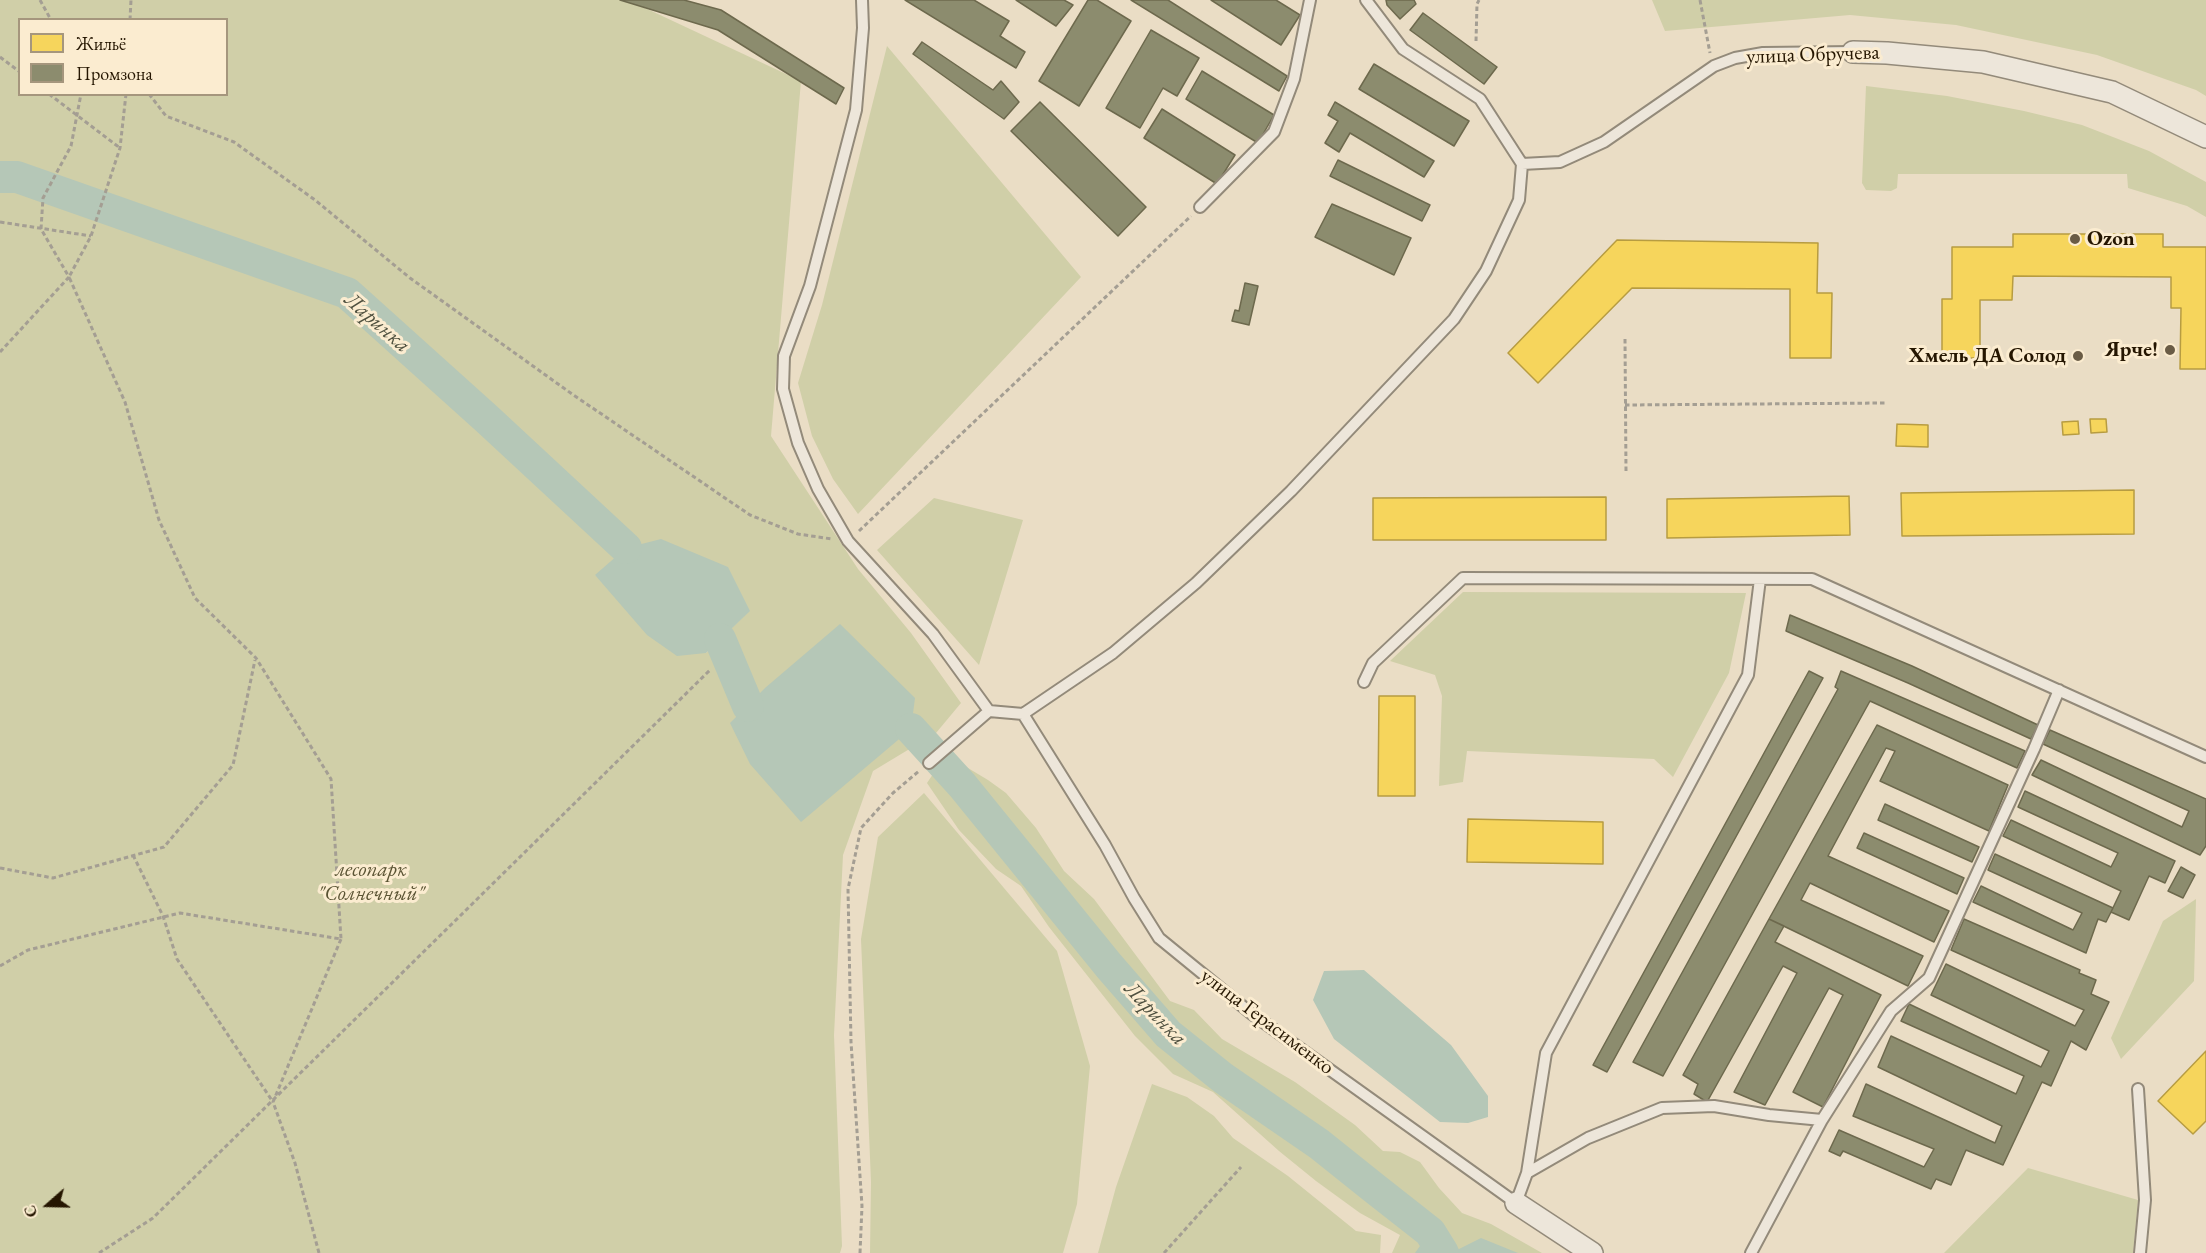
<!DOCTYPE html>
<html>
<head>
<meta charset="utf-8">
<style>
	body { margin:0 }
	#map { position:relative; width:2206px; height:1253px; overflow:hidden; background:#eaddc5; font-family:"EB Garamond",serif }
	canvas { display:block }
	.legend { position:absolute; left:18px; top:18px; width:210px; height:78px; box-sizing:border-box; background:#fbecd0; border:2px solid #a5967d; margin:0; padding:8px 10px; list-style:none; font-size:18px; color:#251601 }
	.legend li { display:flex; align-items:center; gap:12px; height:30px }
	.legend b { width:30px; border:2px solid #a5967d }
	.north { position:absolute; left:18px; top:1175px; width:60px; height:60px; -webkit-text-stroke:4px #fbecd0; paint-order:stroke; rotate:250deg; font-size:16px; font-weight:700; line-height:24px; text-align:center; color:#251601 }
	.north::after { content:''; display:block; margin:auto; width:21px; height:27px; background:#251601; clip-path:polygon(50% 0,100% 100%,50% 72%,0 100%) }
</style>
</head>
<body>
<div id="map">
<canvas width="2206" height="1253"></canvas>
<ul class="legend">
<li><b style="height:16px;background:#f6d55c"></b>Жильё</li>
<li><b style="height:16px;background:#8c8c6e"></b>Промзона</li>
</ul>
<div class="north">С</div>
</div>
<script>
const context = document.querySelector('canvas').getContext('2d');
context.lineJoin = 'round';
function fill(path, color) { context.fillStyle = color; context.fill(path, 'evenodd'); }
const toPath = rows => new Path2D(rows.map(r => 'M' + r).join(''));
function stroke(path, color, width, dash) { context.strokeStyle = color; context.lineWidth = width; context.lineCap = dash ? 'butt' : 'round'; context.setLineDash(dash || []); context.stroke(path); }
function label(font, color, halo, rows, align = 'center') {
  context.font = font + ' "EB Garamond",serif'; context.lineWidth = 6; context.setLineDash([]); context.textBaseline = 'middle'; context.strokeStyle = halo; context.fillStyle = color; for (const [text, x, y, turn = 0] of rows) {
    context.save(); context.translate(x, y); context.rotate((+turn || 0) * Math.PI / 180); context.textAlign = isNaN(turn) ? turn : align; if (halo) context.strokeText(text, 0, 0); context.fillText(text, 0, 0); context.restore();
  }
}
fill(toPath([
	[0,0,628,0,801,81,771,436,858,569,911,633,961,703,936,733,873,771,843,855,834,1035,842,1246,840,1253,0,1253],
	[20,20,226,20,226,94,20,94],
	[595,575,749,611,706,653],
	[1652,0,2206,0,2206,96,2196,90,2097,55,1956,25,1850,15,1665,31],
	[887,46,1081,277,858,514,833,479,812,436,798,383,822,305],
	[1866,86,1947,96,2024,111,2082,125,2149,151,2206,182,2206,217,2187,206,2128,188,2127,174,1898,174,1897,188,1891,191,1866,190,1862,183],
	[934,498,1023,520,979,665,877,550],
	[1463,592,1464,592,1746,593,1729,673,1673,777,1654,759,1467,751,1463,782,1439,786,1442,696,1435,675,1390,661],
	[947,762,958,762,988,780,1006,793,1036,828,1064,871,1094,899,1170,1001,1194,1010,1222,1039,1295,1082,1355,1125,1383,1151,1400,1152,1420,1162,1439,1188,1462,1213,1491,1224,1542,1253,1392,1253,1400,1235,1360,1213,1316,1181,1279,1151,1213,1092,1173,1074,1135,1036,1049,927,1021,886,996,869,959,830,927,783,935,771],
	[924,793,1057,951,1090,1066,1077,1204,1063,1253,870,1253,871,1182,861,939,878,837],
	[2196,899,2194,981,2121,1059,2111,1038,2163,921],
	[1152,1084,1187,1097,1214,1116,1233,1138,1288,1176,1356,1231,1381,1235,1380,1253,1098,1253,1116,1187],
	[2028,1168,2138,1200,2133,1253,1944,1253]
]), '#d0cfa8');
fill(toPath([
	[661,539,728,567,750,611,706,653,677,656,647,635,595,575,626,548],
	[840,624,915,698,911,729,801,822,750,764,730,723,765,688],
	[1364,970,1451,1045,1488,1096,1488,1117,1468,1123,1440,1122,1334,1039,1313,1000,1324,971],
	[1430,1232,1454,1241,1457,1250,1481,1238,1518,1253,1415,1253]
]), '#b5c7b7');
const homes = toPath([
	[2013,234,2163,234,2163,247,2206,247,2206,369,2180,369,2181,308,2171,308,2171,277,2013,276,2012,300,1980,300,1980,358,1942,358,1942,299,1952,299,1952,247,2013,247,2013,234],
	[1617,240,1818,243,1817,293,1832,293,1831,358,1790,358,1790,289,1632,288,1538,383,1508,353,1617,240],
	[2090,419,2106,419,2107,432,2091,433,2090,419],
	[2078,421,2079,434,2063,435,2062,422,2078,421],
	[1897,424,1928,425,1928,447,1896,446,1897,424],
	[2134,490,2134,534,1902,536,1901,493,2134,490],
	[1849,496,1850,535,1667,538,1667,499,1849,496],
	[1606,497,1606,540,1373,540,1373,498,1606,497],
	[1379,696,1415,696,1415,796,1378,796,1379,696],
	[1468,819,1603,822,1603,864,1467,862,1468,819],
	[2206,1051,2206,1121,2193,1134,2158,1101,2206,1051]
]);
fill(homes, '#f6d55c');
stroke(homes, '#b79c41', 1.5);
const industry = toPath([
	[620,0,684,0,721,10,844,88,836,104,718,30,620,0],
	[905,0,974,0,1009,21,1000,36,1025,52,1016,68,905,0],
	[1016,0,1064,0,1073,5,1056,26,1016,0],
	[1088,0,1097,0,1131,21,1079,106,1039,81,1088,0],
	[1131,0,1168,0,1287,76,1279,91,1131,0],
	[1211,0,1276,0,1300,15,1281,45,1211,0],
	[1386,0,1414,0,1416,4,1400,19,1387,5,1386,0],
	[1423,13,1497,67,1484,84,1410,30,1423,13],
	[1151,30,1199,58,1177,96,1163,88,1140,128,1106,108,1151,30],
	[922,42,993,90,1001,81,1019,102,1004,119,913,54,922,42],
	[1374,64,1469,121,1454,146,1359,89,1374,64],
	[1202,71,1274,115,1258,143,1186,99,1202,71],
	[1040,102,1146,207,1118,236,1011,131,1040,102],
	[1335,102,1434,161,1424,177,1350,133,1339,152,1325,143,1338,121,1328,115,1335,102],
	[1162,109,1235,155,1217,184,1144,138,1162,109],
	[1338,160,1430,205,1422,221,1330,176,1338,160],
	[1332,204,1411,238,1394,275,1315,237,1332,204],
	[1245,283,1258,286,1249,325,1232,321,1235,310,1239,311,1245,283],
	[1790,615,1912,666,2038,725,2031,739,1908,683,1786,631,1790,615],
	[1809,671,1823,678,1607,1072,1593,1065,1809,671],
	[1841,671,2025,751,2017,768,1870,701,1663,1076,1633,1062,1838,689,1835,687,1841,671],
	[1877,725,2008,785,1989,831,1880,781,1895,751,1886,748,1828,856,1949,911,1934,942,1810,883,1801,900,1923,956,1908,986,1769,919,1877,725],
	[2050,730,2206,799,2206,846,2200,855,2032,775,2041,760,2182,827,2189,811,2043,744,2050,730],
	[2025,791,2175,861,2165,883,2149,876,2129,920,2111,912,2121,891,2003,836,2011,820,2111,867,2118,853,2018,807,2025,791],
	[1885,804,1979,847,1972,862,1878,820,1885,804],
	[1864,833,1964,878,1957,894,1857,848,1864,833],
	[1995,854,2113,908,2106,922,2098,919,2086,953,1973,902,1981,886,2073,930,2082,913,1988,870,1995,854],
	[2181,867,2195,875,2183,898,2168,891,2181,867],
	[1769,919,1784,926,1775,942,1881,995,1823,1107,1793,1092,1843,995,1829,988,1765,1105,1734,1092,1797,973,1783,966,1707,1102,1694,1094,1698,1084,1683,1075,1769,919],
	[1964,919,2080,970,2079,973,2096,980,2091,994,2109,1002,2086,1050,2071,1041,2051,1086,2042,1082,2003,1165,1966,1150,1951,1185,1936,1179,1931,1189,1843,1151,1840,1156,1829,1151,1839,1130,1924,1167,1934,1149,1853,1116,1866,1084,1995,1143,2002,1126,1878,1067,1891,1036,2016,1094,2024,1076,1901,1021,1909,1004,2041,1067,2049,1051,1931,995,1946,964,2075,1026,2084,1010,1951,950,1964,919]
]);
fill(industry, '#8c8c6e');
stroke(industry, '#6d694d', 1.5);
stroke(toPath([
	[0,177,17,177,347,293,487,419,626,548],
	[720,639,748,706],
	[911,729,962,785,1109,966,1168,1034,1223,1078,1319,1144,1374,1188,1430,1232,1443,1253]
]), '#b5c7b7', 32);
const lane = toPath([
	[862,0,863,28,856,110,810,286,784,356,783,389,798,443,818,489,848,541,933,634,989,711,1023,714,1113,653,1196,583,1291,491,1454,319,1486,271,1519,200,1522,164],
	[1366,0,1403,49,1480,99,1522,164],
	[1522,164,1560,162,1604,142,1714,66,1735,58,1763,53,1853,52],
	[1200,207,1274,132,1294,79,1310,0],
	[1364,682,1373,663,1463,578,1812,579,2206,757],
	[1023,714,1105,845,1134,898,1159,938,1252,1014,1516,1203,1527,1173,1546,1053,1748,675,1760,579],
	[929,763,989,711],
	[2138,1089,2145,1200,2140,1253],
	[1527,1173,1588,1138,1662,1108,1714,1106,1769,1115,1822,1120],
	[1751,1253,1822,1120,1891,1011,1929,978,2034,749,2059,690]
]);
const street = toPath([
	[1853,52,1887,53,1983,62,2112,92,2206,137],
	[1516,1203,1592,1253]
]);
stroke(lane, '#938a7a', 14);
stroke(street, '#938a7a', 24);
stroke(toPath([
	[40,0,51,20],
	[1700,0,1710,53],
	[130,20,131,0],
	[1476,41,1477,4,1479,0],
	[0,57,20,72],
	[49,94,120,148],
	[149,94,166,116,234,142,315,200,410,278,572,394,750,515,798,534,832,539],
	[0,222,91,236],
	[1625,339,1626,472],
	[0,352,69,277,41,229,43,198,71,146,81,94],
	[1625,405,1885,403],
	[859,531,1191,216],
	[133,855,163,916,177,959,273,1102],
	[0,868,53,878,164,847,233,765,255,660],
	[0,966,28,950,180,913,341,939,331,779,256,658,195,598,159,520,125,402,69,277,91,236,120,148,126,94],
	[99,1253,153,1218,710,670],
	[319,1253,295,1163,273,1102,341,939],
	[860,1253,862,1206,851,1042,848,889,861,828,893,793,919,771],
	[1164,1253,1241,1167]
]), '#a49e93', 3, [4.5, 3]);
stroke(lane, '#ede6da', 10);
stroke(street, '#ede6da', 21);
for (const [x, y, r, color] of [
	[2075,239,6,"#6a5c46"],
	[2170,350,6,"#6a5c46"],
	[2078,356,6,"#6a5c46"]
]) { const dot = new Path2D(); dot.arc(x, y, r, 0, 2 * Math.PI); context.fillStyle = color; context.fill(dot); stroke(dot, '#fbecd0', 2); }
label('21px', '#251601', '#fbecd0', [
	["улица Обручева",1813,55,-2],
	["улица Герасименко",1267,1022,37]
]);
label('bold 21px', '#251601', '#fbecd0', [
	["Ozon",2087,239,"left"],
	["Ярче!",2158,350],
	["Хмель ДА Солод",2066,356]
], 'right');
label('italic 21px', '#5a5333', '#fbecd0', [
	["лесопарк",371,870],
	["\"Солнечный\"",371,894]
]);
label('italic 22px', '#4f503f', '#fbecd0', [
	["Ларинка",377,323,41],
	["Ларинка",1155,1014,46]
]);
</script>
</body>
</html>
